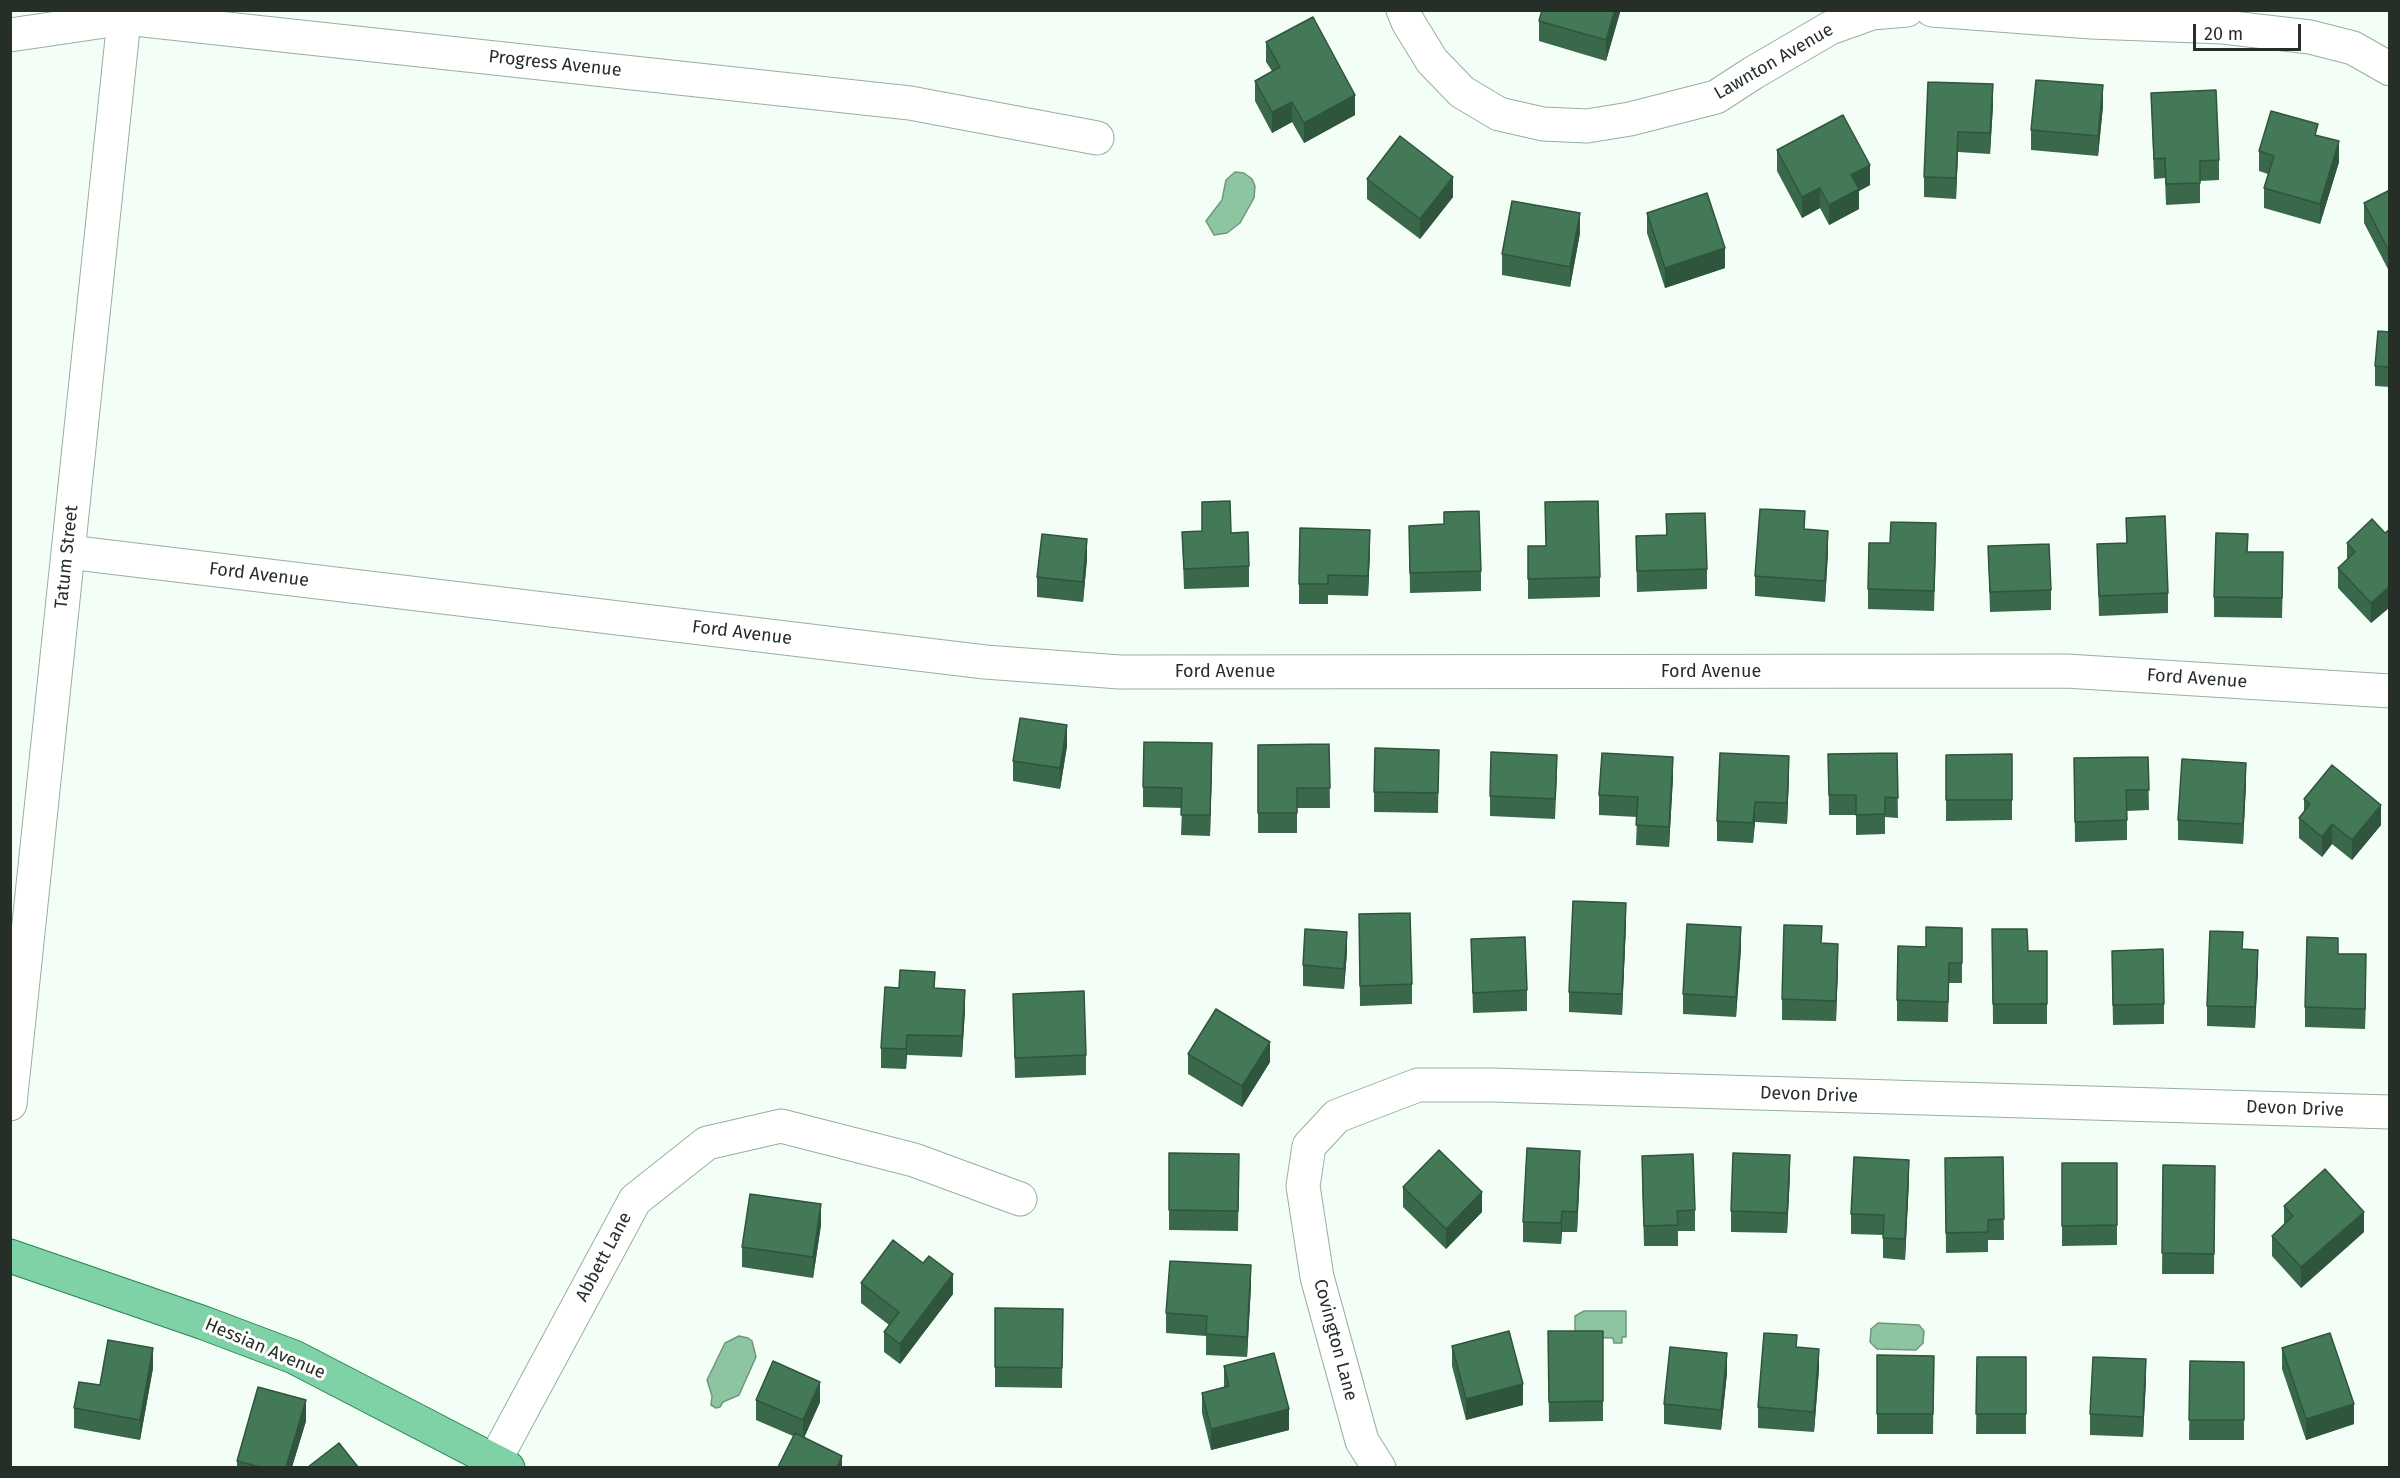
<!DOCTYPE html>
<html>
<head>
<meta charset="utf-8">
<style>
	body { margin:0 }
	#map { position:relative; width:2400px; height:1478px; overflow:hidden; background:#f3fef6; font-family:"Fira Sans",sans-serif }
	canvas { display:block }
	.frame { position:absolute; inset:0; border:12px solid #252f28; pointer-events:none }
	.scale { position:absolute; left:2193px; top:24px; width:108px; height:27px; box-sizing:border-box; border:3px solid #252f28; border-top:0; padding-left:8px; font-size:18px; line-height:21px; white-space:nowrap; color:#252f28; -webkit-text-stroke:4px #fff; paint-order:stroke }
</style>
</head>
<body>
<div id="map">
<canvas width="2400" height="1478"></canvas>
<div class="frame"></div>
<div class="scale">20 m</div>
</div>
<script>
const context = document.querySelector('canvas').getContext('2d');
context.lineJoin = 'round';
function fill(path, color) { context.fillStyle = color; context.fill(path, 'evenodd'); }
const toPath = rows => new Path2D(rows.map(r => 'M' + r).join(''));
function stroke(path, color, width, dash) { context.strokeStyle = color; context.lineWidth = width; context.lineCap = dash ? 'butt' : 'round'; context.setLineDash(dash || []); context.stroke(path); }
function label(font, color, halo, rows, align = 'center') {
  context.font = font + ' "Fira Sans",sans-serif'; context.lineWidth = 6; context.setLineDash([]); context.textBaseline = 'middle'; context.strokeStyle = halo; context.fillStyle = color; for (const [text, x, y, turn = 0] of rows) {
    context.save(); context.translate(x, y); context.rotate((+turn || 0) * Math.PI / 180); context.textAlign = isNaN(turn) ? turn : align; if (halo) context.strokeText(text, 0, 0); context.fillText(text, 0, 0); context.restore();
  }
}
const water = toPath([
	[1235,172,1244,173,1252,179,1255,186,1254,198,1240,223,1227,233,1214,235,1206,221,1222,200,1226,180,1235,172],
	[1584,1311,1626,1311,1626,1337,1622,1337,1622,1343,1614,1343,1613,1338,1581,1337,1575,1330,1575,1316,1584,1311],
	[1878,1323,1919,1325,1924,1331,1923,1343,1916,1350,1877,1349,1870,1342,1871,1329,1878,1323],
	[739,1336,748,1338,752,1341,756,1357,739,1395,723,1402,720,1407,716,1408,711,1405,712,1396,707,1380,725,1343,739,1336]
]);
fill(water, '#8dc5a0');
stroke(water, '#6e987c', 1.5);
const minor = toPath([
	[1403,10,1408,22,1432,61,1462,92,1499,114,1543,124,1587,126,1630,119,1716,97,1753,73,1830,28,1872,13,1907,10],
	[1932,10,2091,22,2223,27,2310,37,2353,48,2390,69],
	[10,35,125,18,910,103,1097,138],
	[68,552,985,662,1120,672,2066,671,2390,691],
	[10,1104,125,10],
	[487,1468,495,1460,635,1200,707,1143,781,1126,914,1160,1020,1199],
	[1379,1468,1362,1441,1317,1277,1303,1186,1309,1146,1337,1116,1418,1085,1492,1085,2390,1112]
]);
const major = toPath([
	[10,1256,204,1323,294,1357,508,1468]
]);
stroke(minor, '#97b09e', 35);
stroke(major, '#288454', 35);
stroke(minor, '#fff', 33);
stroke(major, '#7fd1a6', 33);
fill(toPath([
	[1620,10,1606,61,1539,41,1539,21],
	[1266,42,1355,115,1304,143,1292,122,1272,133,1255,101,1255,81,1272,71,1266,62],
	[1928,82,1993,105,1990,154,1958,152,1956,199,1924,197,1924,177],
	[2151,93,2219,160,2219,180,2200,181,2200,203,2166,205,2165,178,2154,179],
	[2103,106,2098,156,2031,150,2031,130],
	[2318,135,2339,162,2320,224,2264,208,2264,188,2268,174,2259,171,2259,151],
	[1777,150,1870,185,1859,191,1859,209,1829,225,1820,208,1802,218,1777,171],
	[1367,179,1453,197,1420,239,1367,199],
	[2390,190,2390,273,2364,223,2364,203],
	[1647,213,1725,268,1665,288,1647,233],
	[1580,233,1570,287,1502,275,1502,254],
	[2390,332,2390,387,2375,386,2375,366],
	[1202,502,1249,566,1249,587,1184,589,1182,532,1202,531],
	[1545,502,1600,577,1600,597,1528,599,1528,546,1546,546],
	[1666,514,1707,569,1707,589,1637,592,1636,536,1666,535],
	[2126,518,2168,593,2168,613,2099,616,2097,544,2126,543],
	[1444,524,1481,571,1481,591,1410,593,1409,526],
	[2390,529,2390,607,2371,623,2338,588,2338,568,2347,560,2347,543,2385,533],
	[1805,530,1828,552,1825,602,1755,596,1755,576],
	[1936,544,1934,611,1868,609,1868,589],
	[1988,546,2051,590,2051,610,1990,612],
	[1370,550,1368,596,1328,595,1328,604,1299,604,1299,584],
	[2248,552,2283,573,2282,618,2214,617,2214,597],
	[1087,559,1083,602,1037,597,1037,577],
	[1329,744,1330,808,1297,808,1297,833,1258,833,1258,745],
	[1067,746,1060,789,1013,781,1013,761],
	[1439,750,1438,813,1374,812,1374,792],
	[1897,753,1898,818,1885,817,1885,834,1856,835,1856,815,1829,815,1828,754],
	[2012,754,2012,820,1946,821,1946,755],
	[2148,757,2149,810,2127,811,2127,840,2075,842,2074,758],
	[1212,763,1210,836,1181,835,1182,808,1143,807,1143,787],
	[1557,775,1555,819,1490,816,1490,796],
	[1789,776,1787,824,1755,822,1753,843,1717,841,1717,821],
	[1673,777,1669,847,1636,845,1637,817,1599,815,1599,795],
	[2246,783,2243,844,2178,840,2178,820],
	[2304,799,2381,825,2352,860,2332,844,2322,857,2299,838,2299,818,2304,812],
	[1359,914,1412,984,1412,1004,1360,1006],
	[1626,924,1622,1015,1569,1012,1569,992],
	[1962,928,1962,983,1949,983,1948,1022,1897,1021,1897,1000,1926,947],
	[1992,929,2028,951,2047,951,2047,1024,1993,1024],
	[1471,939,1527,990,1527,1011,1473,1013],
	[1822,943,1838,964,1836,1021,1782,1020,1782,999],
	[1741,948,1736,1017,1683,1014,1683,994],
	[2243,949,2258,970,2255,1028,2207,1026,2207,1006],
	[1347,952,1344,989,1303,986,1303,965],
	[2338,954,2366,975,2365,1029,2305,1027,2305,1007],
	[2112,971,2164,1004,2164,1024,2113,1025],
	[899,988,935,988,965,1010,962,1057,907,1055,906,1069,881,1068,881,1048],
	[1013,994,1086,1055,1086,1075,1015,1078],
	[1188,1054,1270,1062,1242,1107,1188,1074],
	[2003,1157,2004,1240,1988,1240,1988,1252,1946,1253,1945,1158],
	[2062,1163,2117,1163,2117,1245,2062,1246],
	[2163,1165,2215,1166,2214,1274,2162,1274],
	[1580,1171,1577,1232,1562,1232,1561,1244,1523,1242,1523,1222],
	[1239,1174,1238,1231,1169,1230,1169,1210],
	[1790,1175,1787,1233,1731,1232,1731,1211],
	[1642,1176,1695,1210,1695,1231,1678,1231,1678,1246,1644,1246],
	[1909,1180,1905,1260,1883,1258,1883,1235,1851,1234,1851,1214],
	[1403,1187,1482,1212,1446,1249,1403,1207],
	[2284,1206,2364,1232,2301,1288,2272,1256,2272,1236,2284,1225],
	[821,1225,813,1278,742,1267,742,1247],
	[861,1283,953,1294,900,1364,884,1352,884,1332,889,1325,861,1303],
	[1251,1286,1247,1357,1206,1355,1206,1336,1166,1333,1166,1313],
	[1063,1309,1062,1388,995,1387,995,1367],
	[1548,1331,1603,1331,1603,1421,1549,1422],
	[1452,1346,1523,1405,1466,1420,1452,1366],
	[1797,1347,1819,1369,1814,1432,1758,1428,1758,1407],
	[2282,1348,2354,1424,2306,1440,2282,1369],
	[1877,1355,1934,1356,1933,1434,1877,1434],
	[1977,1357,2026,1357,2026,1434,1976,1434],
	[2190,1361,2244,1362,2244,1440,2189,1440],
	[1224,1366,1289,1430,1211,1450,1202,1413,1202,1393,1224,1387],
	[153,1368,140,1440,74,1428,74,1408,100,1385],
	[1727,1373,1721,1430,1664,1424,1664,1404],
	[2146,1379,2143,1437,2090,1435,2090,1414],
	[756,1400,820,1402,804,1438,842,1467,793,1436,756,1420],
	[306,1421,292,1467,237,1467,237,1461]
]), '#3a684b');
fill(toPath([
	[1615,10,1620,10,1620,13,1606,61,1606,40],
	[1993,84,1993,105,1990,154,1990,133],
	[2103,85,2103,106,2098,156,2098,136],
	[1355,95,1355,115,1304,143,1304,123],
	[1292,102,1292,122,1272,133,1272,112],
	[1958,132,1958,152,1956,199,1956,178],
	[2339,141,2339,162,2320,224,2320,204],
	[1870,165,1870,185,1859,191,1859,209,1829,225,1829,205,1851,175],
	[1453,177,1453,197,1420,239,1420,219],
	[1820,188,1820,208,1802,218,1802,197],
	[1580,213,1580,233,1570,287,1570,267],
	[1725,248,1725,268,1665,288,1665,268],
	[1370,530,1370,550,1368,596,1368,576],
	[1828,531,1828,552,1825,602,1825,581],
	[1087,539,1087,559,1083,602,1083,582],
	[2390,586,2390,607,2371,623,2371,603],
	[1067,725,1067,746,1060,789,1060,768],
	[1212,743,1212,763,1210,836,1210,815],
	[1789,756,1789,776,1787,824,1787,803],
	[1673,757,1673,777,1669,847,1669,827],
	[2246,763,2246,783,2243,844,2243,824],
	[1755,802,1755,822,1753,843,1753,823],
	[2381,805,2381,825,2352,860,2352,840],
	[2332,824,2332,844,2322,857,2322,837],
	[1626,903,1626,924,1622,1015,1622,994],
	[1741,927,1741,948,1736,1017,1736,997],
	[1347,932,1347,952,1344,989,1344,969],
	[1838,944,1838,964,1836,1021,1836,1001],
	[2258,950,2258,970,2255,1028,2255,1007],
	[2366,954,2366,975,2365,1029,2365,1009],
	[965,990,965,1010,962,1057,962,1036],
	[907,1035,907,1055,906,1069,906,1049],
	[1270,1042,1270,1062,1242,1107,1242,1086],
	[1580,1151,1580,1171,1577,1232,1577,1212],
	[1790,1155,1790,1175,1787,1233,1787,1213],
	[1909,1160,1909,1180,1905,1260,1905,1239],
	[1482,1192,1482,1212,1446,1249,1446,1229],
	[821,1204,821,1225,813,1278,813,1257],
	[1562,1211,1562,1232,1561,1244,1561,1223],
	[2364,1212,2364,1232,2301,1288,2301,1267],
	[1251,1265,1251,1286,1247,1357,1247,1337],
	[953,1274,953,1294,900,1364,900,1344],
	[153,1348,153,1368,140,1440,140,1420],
	[1819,1349,1819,1369,1814,1432,1814,1412],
	[1727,1353,1727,1373,1721,1430,1721,1410],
	[2146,1359,2146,1379,2143,1437,2143,1417],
	[820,1382,820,1402,803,1440,803,1420],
	[1523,1384,1523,1405,1466,1420,1466,1399],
	[306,1400,306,1421,292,1467,286,1467],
	[2354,1404,2354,1424,2306,1440,2306,1419],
	[1289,1409,1289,1430,1211,1450,1211,1429],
	[842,1456,842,1467,837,1467]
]), '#2f553d');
const building = toPath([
	[1542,10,1615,10,1606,40,1539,21,1542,10],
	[1313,17,1355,95,1304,123,1292,102,1272,112,1255,81,1280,67,1266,42,1313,17],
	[2036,80,2103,85,2098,136,2031,130,2036,80],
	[1928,82,1993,84,1990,133,1958,132,1956,178,1924,177,1928,82],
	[2216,90,2219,160,2200,161,2200,183,2166,184,2165,158,2154,159,2151,93,2216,90],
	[2271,111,2318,124,2315,135,2339,141,2320,204,2264,188,2274,156,2259,151,2271,111],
	[1843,115,1870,165,1851,175,1859,189,1829,205,1820,188,1802,197,1777,150,1843,115],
	[1400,136,1453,177,1420,219,1367,179,1400,136],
	[2390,190,2390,253,2364,203,2390,190],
	[1707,193,1725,248,1665,268,1647,213,1707,193],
	[1512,201,1580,213,1570,267,1502,254,1512,201],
	[2378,331,2390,332,2390,367,2375,366,2378,331],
	[1230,501,1231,533,1248,532,1249,566,1184,569,1182,532,1202,531,1202,502,1230,501],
	[1598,501,1600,577,1528,579,1528,546,1546,546,1545,502,1598,501],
	[1760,509,1805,511,1804,529,1828,531,1825,581,1755,576,1760,509],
	[1479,511,1481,571,1410,573,1409,526,1444,524,1444,512,1479,511],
	[1705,513,1707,569,1637,571,1636,536,1667,535,1666,514,1705,513],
	[2165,516,2168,593,2099,596,2097,544,2127,543,2126,518,2165,516],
	[2372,519,2385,533,2390,529,2390,586,2371,603,2338,568,2355,552,2347,543,2372,519],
	[1891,522,1936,523,1934,591,1868,589,1869,543,1890,543,1891,522],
	[1300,528,1370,530,1368,576,1328,575,1328,584,1299,584,1300,528],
	[2216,533,2248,534,2247,552,2283,552,2282,598,2214,597,2216,533],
	[1042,534,1087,539,1083,582,1037,577,1042,534],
	[2049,544,2051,590,1990,592,1988,546,2049,544],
	[1020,718,1067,725,1060,768,1013,761,1020,718],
	[1144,742,1212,743,1210,815,1181,815,1182,788,1143,787,1144,742],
	[1329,744,1330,788,1297,788,1297,813,1258,813,1258,745,1329,744],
	[1375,748,1439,750,1438,793,1374,792,1375,748],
	[1491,752,1557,755,1555,799,1490,796,1491,752],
	[1602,753,1673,757,1669,827,1636,825,1638,797,1599,795,1602,753],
	[1720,753,1789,756,1787,803,1755,802,1753,823,1717,821,1720,753],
	[1897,753,1898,798,1885,797,1885,814,1856,815,1856,795,1829,795,1828,754,1897,753],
	[2012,754,2012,800,1946,800,1946,755,2012,754],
	[2148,757,2149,790,2126,790,2127,820,2075,822,2074,758,2148,757],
	[2182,759,2246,763,2243,824,2178,820,2182,759],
	[2332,765,2381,805,2352,840,2332,824,2322,837,2299,818,2310,804,2304,799,2332,765],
	[1573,901,1626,903,1622,994,1569,992,1573,901],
	[1410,913,1412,984,1360,986,1359,914,1410,913],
	[1687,924,1741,927,1736,997,1683,994,1687,924],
	[1784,925,1822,926,1821,943,1838,944,1836,1001,1782,999,1784,925],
	[1926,927,1962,928,1962,963,1949,963,1948,1002,1897,1000,1898,946,1926,947,1926,927],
	[1305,929,1347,932,1344,969,1303,965,1305,929],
	[1992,929,2027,929,2028,951,2047,951,2047,1004,1993,1004,1992,929],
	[2210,931,2243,932,2242,949,2258,950,2255,1007,2207,1006,2210,931],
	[1525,937,1527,990,1473,993,1471,939,1525,937],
	[2307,937,2338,938,2338,954,2366,954,2365,1009,2305,1007,2307,937],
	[2163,949,2164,1004,2113,1005,2112,951,2163,949],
	[900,970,935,972,934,988,965,990,962,1036,907,1035,906,1049,881,1048,885,987,899,988,900,970],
	[1084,991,1086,1055,1015,1058,1013,994,1084,991],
	[1216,1009,1270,1042,1242,1086,1188,1054,1216,1009],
	[1527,1148,1580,1151,1577,1212,1562,1211,1561,1223,1523,1222,1527,1148],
	[1439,1150,1482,1192,1446,1229,1403,1187,1439,1150],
	[1169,1153,1239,1154,1238,1211,1169,1210,1169,1153],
	[1733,1153,1790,1155,1787,1213,1731,1211,1733,1153],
	[1693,1154,1695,1210,1677,1211,1678,1225,1644,1226,1642,1156,1693,1154],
	[1854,1157,1909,1160,1905,1239,1883,1238,1884,1215,1851,1214,1854,1157],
	[2003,1157,2004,1219,1988,1220,1988,1232,1946,1233,1945,1158,2003,1157],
	[2062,1163,2117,1163,2117,1225,2062,1226,2062,1163],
	[2163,1165,2215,1166,2214,1254,2162,1253,2163,1165],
	[2325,1169,2364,1212,2301,1267,2272,1236,2293,1216,2284,1206,2325,1169],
	[750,1194,821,1204,813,1257,742,1247,750,1194],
	[893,1240,923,1263,929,1256,953,1274,900,1344,884,1332,899,1312,861,1283,893,1240],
	[1170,1261,1251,1265,1247,1337,1206,1334,1207,1316,1166,1313,1170,1261],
	[995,1308,1063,1309,1062,1368,995,1367,995,1308],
	[1509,1331,1523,1384,1466,1399,1452,1346,1509,1331],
	[1548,1331,1603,1331,1603,1401,1549,1402,1548,1331],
	[1764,1333,1797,1335,1796,1347,1819,1349,1814,1412,1758,1407,1764,1333],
	[2330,1333,2354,1404,2306,1419,2282,1348,2330,1333],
	[108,1340,153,1348,140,1420,74,1408,79,1382,100,1385,108,1340],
	[1670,1347,1727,1353,1721,1410,1664,1404,1670,1347],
	[1274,1353,1289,1409,1211,1429,1202,1393,1229,1386,1224,1366,1274,1353],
	[1877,1355,1934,1356,1933,1414,1877,1414,1877,1355],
	[1977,1357,2026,1357,2026,1414,1976,1414,1977,1357],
	[2093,1357,2146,1359,2143,1417,2090,1414,2093,1357],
	[773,1361,820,1382,803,1420,756,1400,773,1361],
	[2190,1361,2244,1362,2244,1420,2189,1420,2190,1361],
	[258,1387,306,1400,286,1467,260,1467,237,1461,258,1387],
	[795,1433,842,1456,837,1467,778,1467,795,1433],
	[339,1443,358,1467,308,1467,339,1443]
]);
fill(building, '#437957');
stroke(building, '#2f553d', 1.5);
label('18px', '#252f28', '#fff', [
	["Lawnton Avenue",1774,62,-30],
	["Progress Avenue",555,64,6],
	["Tatum Street",67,557,-84],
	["Ford Avenue",259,575,7],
	["Ford Avenue",742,633,7],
	["Ford Avenue",1225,672],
	["Ford Avenue",1711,672],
	["Ford Avenue",2197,679,4],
	["Devon Drive",1809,1095,2],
	["Devon Drive",2295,1109,2],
	["Abbett Lane",604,1257,-62],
	["Covington Lane",1335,1340,75],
	["Hessian Avenue",265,1349,23]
]);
</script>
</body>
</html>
